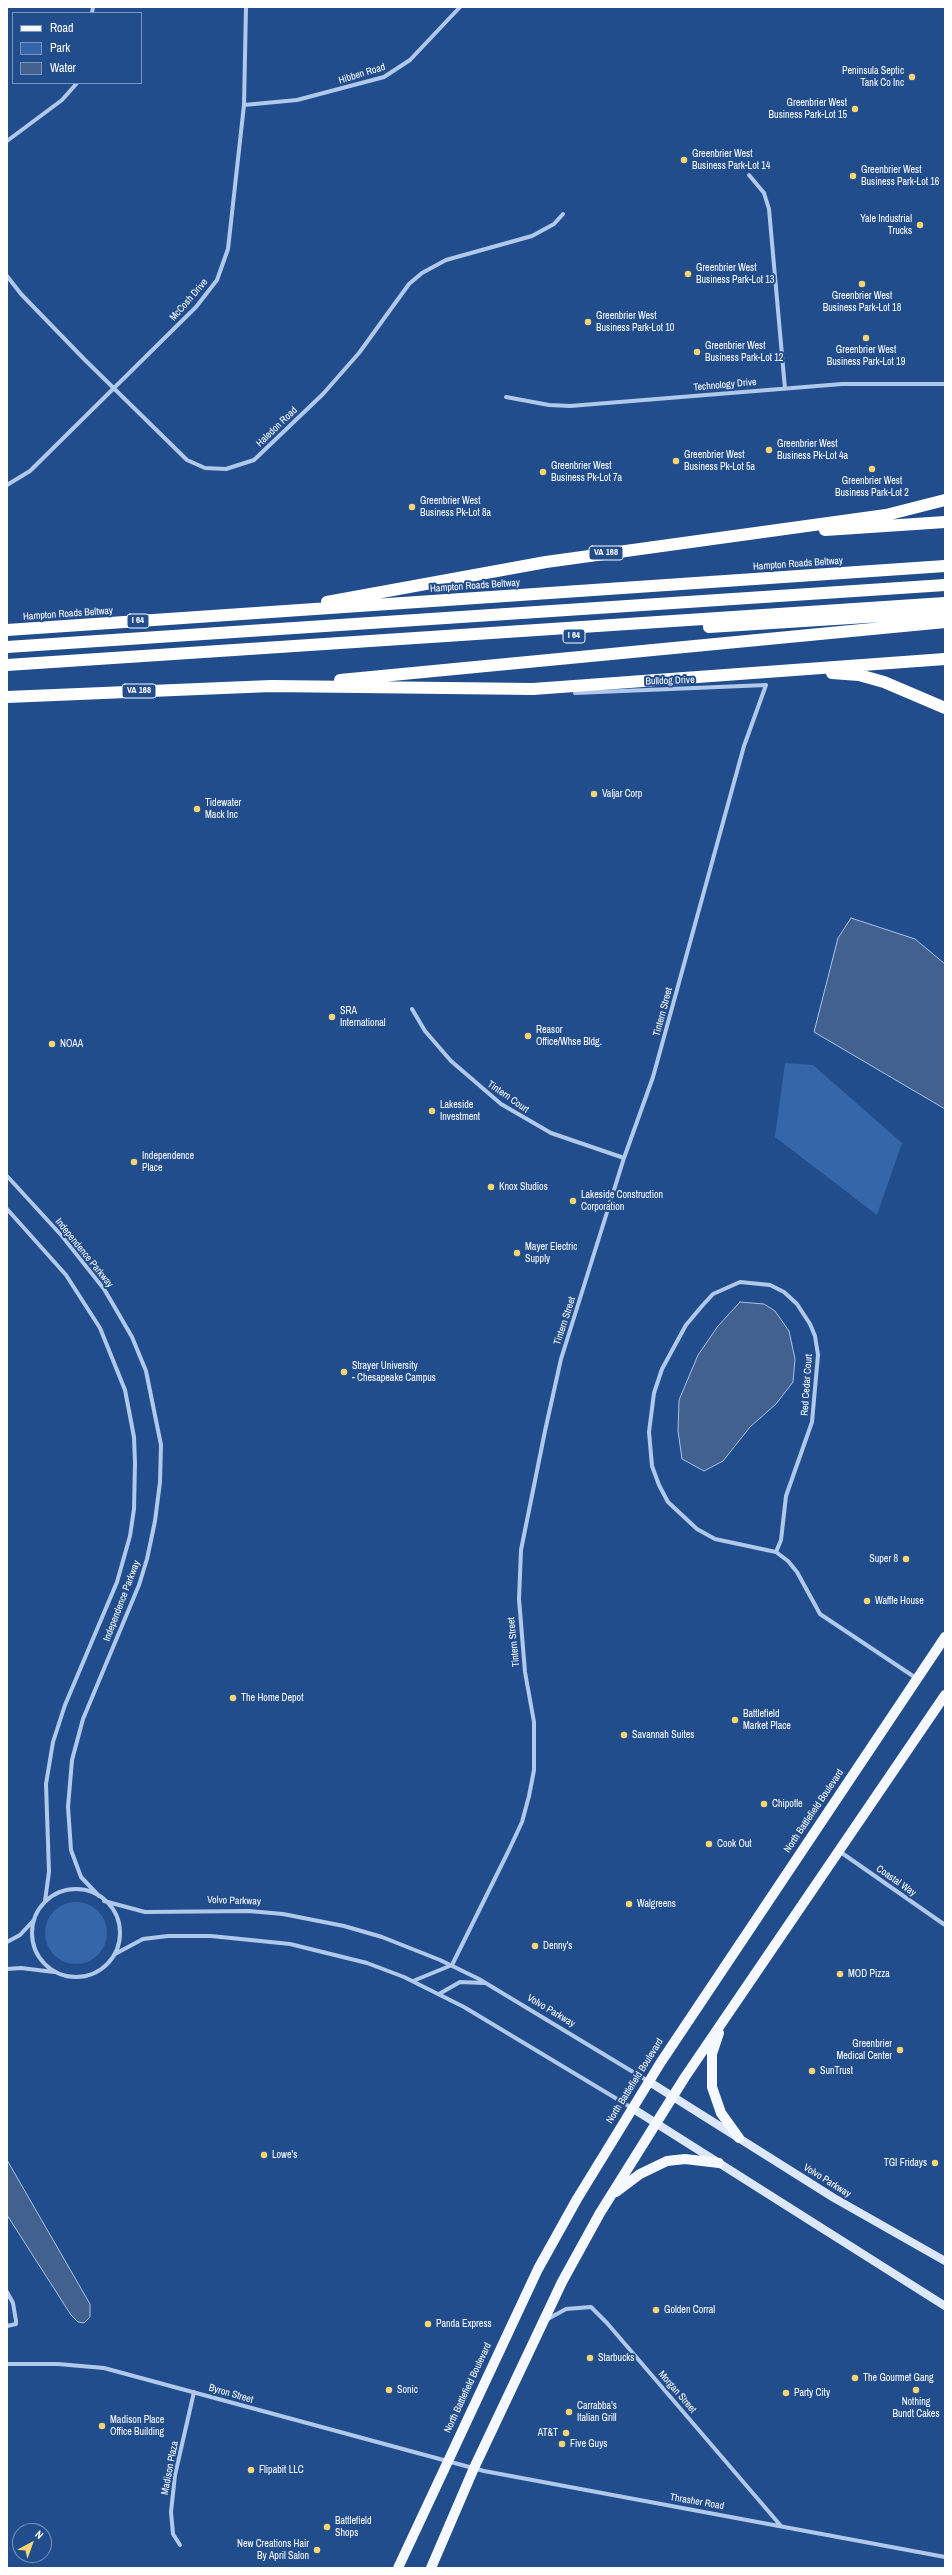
<!DOCTYPE html>
<html>
<head>
<meta charset="utf-8">
<style>
	body { margin:0 }
	#map { position:relative; width:952px; height:2575px; overflow:hidden; background:#224d8d; font-family:"Archivo Narrow",sans-serif }
	canvas { display:block }
	.frame { position:absolute; inset:0; border:8px solid #fff; pointer-events:none }
	.legend { position:absolute; left:12px; top:12px; width:130px; height:72px; box-sizing:border-box; background:#224d8d; border:1px solid #7a94bb; margin:0; padding:5px 7px; list-style:none; font-size:12px; color:#fff }
	.legend li { display:flex; align-items:center; gap:8px; height:20px }
	.legend b { width:20px; border:1px solid #7a94bb }
	.north { position:absolute; left:12px; top:2523px; width:40px; height:40px; box-sizing:border-box; background:#224d8d; border:1px solid #7a94bb; border-radius:50%; rotate:41deg; font-size:11px; font-weight:700; line-height:16px; text-align:center; color:#fff }
	.north::after { content:''; display:block; margin:auto; width:14px; height:18px; background:#f7d572; clip-path:polygon(50% 0,100% 100%,50% 72%,0 100%) }
</style>
</head>
<body>
<div id="map">
<canvas width="952" height="2575"></canvas>
<div class="frame"></div>
<ul class="legend">
<li><b style="height:5px;background:#f5f8fe"></b>Road</li>
<li><b style="height:11px;background:#3666aa"></b>Park</li>
<li><b style="height:11px;background:#43618f"></b>Water</li>
</ul>
<div class="north">N</div>
</div>
<script>
const context = document.querySelector('canvas').getContext('2d');
context.lineJoin = 'round';
function fill(path, color) { context.fillStyle = color; context.fill(path, 'evenodd'); }
const toPath = rows => new Path2D(rows.map(r => 'M' + r).join(''));
function stroke(path, color, width, dash) { context.strokeStyle = color; context.lineWidth = width; context.lineCap = dash ? 'butt' : 'round'; context.setLineDash(dash || []); context.stroke(path); }
function label(font, color, halo, rows, align = 'center') {
  context.font = font + ' "Archivo Narrow",sans-serif'; context.lineWidth = 4; context.setLineDash([]); context.textBaseline = 'middle'; context.strokeStyle = halo; context.fillStyle = color; for (const [text, x, y, turn = 0] of rows) {
    context.save(); context.translate(x, y); context.rotate((+turn || 0) * Math.PI / 180); context.textAlign = isNaN(turn) ? turn : align; if (halo) context.strokeText(text, 0, 0); context.fillText(text, 0, 0); context.restore();
  }
}
fill(toPath([
	[785,1063,813,1065,902,1143,877,1215,775,1137],
	'45 1933a31 31 0 1 1 62 0a31 31 0 1 1-62 0Z'
]), '#3666aa');
const water = toPath([
	[851,918,915,939,945,964,945,1109,814,1032,838,938,851,918],
	[740,1302,764,1304,775,1311,789,1331,795,1359,793,1382,776,1404,750,1427,723,1461,704,1471,682,1459,678,1431,679,1400,698,1355,718,1326,740,1302],
	[7,2160,90,2304,90,2317,84,2323,78,2322,71,2315,7,2215,7,2160]
]);
fill(water, '#43618f');
stroke(water, '#a4c3ec', 1);
stroke(toPath([
	[92,13,93,7],
	[244,105,297,100,384,77,410,60,460,7],
	[7,141,62,100,77,83],
	[749,175,764,193,769,209,785,389],
	[7,276,21,294,84,359,187,460,205,468,226,469,254,460,323,394,359,353,409,284,422,273,446,260,532,236,554,224,563,214],
	[506,397,549,405,570,406,842,384,945,384],
	[7,485,30,471,114,388,196,307,217,280,228,249,244,105,246,7],
	[412,1009,425,1031,451,1061,501,1104,551,1133,624,1158],
	[7,1176,62,1236,104,1289,114,1306,132,1337,146,1371,161,1445,160,1482,155,1521,147,1559,139,1585,83,1719,72,1760,68,1807,71,1850,81,1877,99,1896],
	[7,1209,66,1275,100,1328,125,1390,134,1437,135,1463,134,1509,130,1536,117,1582,65,1705,53,1742,46,1784,49,1872,45,1901],
	[776,1552,781,1540,786,1496,812,1422,818,1355,815,1336,810,1324,797,1304,784,1292,770,1285,740,1282,713,1294,702,1306,686,1325,662,1369,654,1393,649,1432,652,1466,659,1485,668,1502,697,1529,715,1539,776,1552,788,1561,797,1572,820,1614,916,1678],
	[839,1851,945,1925],
	'32 1933a44 44 0 1 1 88 0a44 44 0 1 1-88 0Z',
	[104,1901,145,1912,249,1911,283,1914,344,1926,382,1937,440,1960,479,1979,648,2081],
	[7,1942,20,1935,33,1921],
	[115,1954,143,1939,168,1936,211,1936,290,1944,367,1963,404,1977,464,2007,632,2108],
	[7,1969,21,1968,54,1972],
	[413,1981,452,1965,508,1852,522,1822,529,1796,534,1770,534,1722,525,1672,519,1599,521,1550,545,1431,561,1359,624,1158,653,1077,744,746,766,685,575,693],
	[439,1994,460,1982,484,1983],
	[7,2292,13,2303,16,2321,16,2324,7,2326],
	[546,2320,566,2309,591,2307,607,2323,781,2526],
	[7,2364,58,2364,104,2368,484,2471,945,2557],
	[180,2545,173,2534,171,2512,175,2475,194,2392]
]), '#b0c9eb', 4);
stroke(toPath([
	[648,2081,834,2198,945,2261],
	[632,2108,945,2306]
]), '#dce7f9', 8);
stroke(toPath([
	[719,2033,712,2054,712,2087,721,2113,739,2138],
	[616,2192,640,2174,667,2161,685,2159,719,2163],
	[398,2568,538,2269,577,2199,661,2062,945,1637],
	[431,2568,474,2468,562,2282,600,2213,685,2077,945,1695]
]), '#f5f8fe', 10);
stroke(toPath([
	[825,530,945,522],
	[327,602,546,562,886,515,945,500],
	[709,627,945,612],
	[7,630,945,566],
	[7,647,945,585],
	[7,665,945,603],
	[832,673,859,675,884,682,945,708],
	[340,680,945,622],
	[7,697,271,686,533,689,945,659]
]), '#fff', 12);
for (const [x, y, r, color] of [
	[912,77,4,"#f7d572"],
	[855,109,4,"#f7d572"],
	[684,160,4,"#f7d572"],
	[853,176,4,"#f7d572"],
	[920,225,4,"#f7d572"],
	[688,274,4,"#f7d572"],
	[862,284,4,"#f7d572"],
	[588,322,4,"#f7d572"],
	[866,338,4,"#f7d572"],
	[697,352,4,"#f7d572"],
	[769,450,4,"#f7d572"],
	[676,461,4,"#f7d572"],
	[872,469,4,"#f7d572"],
	[543,472,4,"#f7d572"],
	[412,507,4,"#f7d572"],
	[594,794,4,"#f7d572"],
	[197,809,4,"#f7d572"],
	[332,1017,4,"#f7d572"],
	[528,1036,4,"#f7d572"],
	[52,1044,4,"#f7d572"],
	[432,1111,4,"#f7d572"],
	[134,1162,4,"#f7d572"],
	[491,1187,4,"#f7d572"],
	[573,1201,4,"#f7d572"],
	[517,1253,4,"#f7d572"],
	[344,1372,4,"#f7d572"],
	[906,1559,4,"#f7d572"],
	[867,1601,4,"#f7d572"],
	[233,1698,4,"#f7d572"],
	[735,1720,4,"#f7d572"],
	[624,1735,4,"#f7d572"],
	[764,1804,4,"#f7d572"],
	[709,1844,4,"#f7d572"],
	[629,1904,4,"#f7d572"],
	[535,1946,4,"#f7d572"],
	[840,1974,4,"#f7d572"],
	[900,2050,4,"#f7d572"],
	[812,2071,4,"#f7d572"],
	[264,2155,4,"#f7d572"],
	[935,2163,4,"#f7d572"],
	[656,2310,4,"#f7d572"],
	[428,2324,4,"#f7d572"],
	[590,2358,4,"#f7d572"],
	[855,2378,4,"#f7d572"],
	[389,2390,4,"#f7d572"],
	[916,2390,4,"#f7d572"],
	[786,2393,4,"#f7d572"],
	[569,2412,4,"#f7d572"],
	[102,2426,4,"#f7d572"],
	[566,2433,4,"#f7d572"],
	[562,2444,4,"#f7d572"],
	[251,2470,4,"#f7d572"],
	[327,2527,4,"#f7d572"],
	[317,2550,4,"#f7d572"]
]) { const dot = new Path2D(); dot.arc(x, y, r, 0, 2 * Math.PI); context.fillStyle = color; context.fill(dot); stroke(dot, '#224d8d', 1.5); }
for (const [x, y, w] of [
	[606,553,34],
	[138,621,22],
	[574,636,22],
	[139,691,34]
]) { const box = new Path2D(); box.roundRect(x - w / 2, y - 7, w, 14, 3); context.fillStyle = '#224d8d'; context.fill(box); stroke(box, '#fff', 1); }
label('bold 9px', '#fff', null, [
	["VA 168",606,553],
	["I 64",138,621],
	["I 64",574,636],
	["VA 168",139,691]
]);
label('10px', '#fff', '#224d8d', [
	["Peninsula Septic",904,71,"right"],
	["Tank Co Inc",904,83,"right"],
	["Greenbrier West",847,103,"right"],
	["Business Park-Lot 15",847,115,"right"],
	["Greenbrier West",692,154],
	["Business Park-Lot 14",692,166],
	["Greenbrier West",861,170],
	["Business Park-Lot 16",861,182],
	["Yale Industrial",912,219,"right"],
	["Trucks",912,231,"right"],
	["Greenbrier West",696,268],
	["Business Park-Lot 13",696,280],
	["Greenbrier West",862,296,"center"],
	["Business Park-Lot 18",862,308,"center"],
	["Greenbrier West",596,316],
	["Business Park-Lot 10",596,328],
	["Greenbrier West",705,346],
	["Business Park-Lot 12",705,358],
	["Greenbrier West",866,350,"center"],
	["Business Park-Lot 19",866,362,"center"],
	["Greenbrier West",777,444],
	["Business Pk-Lot 4a",777,456],
	["Greenbrier West",684,455],
	["Business Pk-Lot 5a",684,467],
	["Greenbrier West",551,466],
	["Business Pk-Lot 7a",551,478],
	["Greenbrier West",872,481,"center"],
	["Business Park-Lot 2",872,493,"center"],
	["Greenbrier West",420,501],
	["Business Pk-Lot 8a",420,513],
	["Valjar Corp",602,794],
	["Tidewater",205,803],
	["Mack Inc",205,815],
	["SRA",340,1011],
	["International",340,1023],
	["Reasor",536,1030],
	["Office/Whse Bldg.",536,1042],
	["NOAA",60,1044],
	["Lakeside",440,1105],
	["Investment",440,1117],
	["Independence",142,1156],
	["Place",142,1168],
	["Knox Studios",499,1187],
	["Lakeside Construction",581,1195],
	["Corporation",581,1207],
	["Mayer Electric",525,1247],
	["Supply",525,1259],
	["Strayer University",352,1366],
	["- Chesapeake Campus",352,1378],
	["Super 8",898,1559,"right"],
	["Waffle House",875,1601],
	["The Home Depot",241,1698],
	["Battlefield",743,1714],
	["Market Place",743,1726],
	["Savannah Suites",632,1735],
	["Chipotle",772,1804],
	["Cook Out",717,1844],
	["Walgreens",637,1904],
	["Denny's",543,1946],
	["MOD Pizza",848,1974],
	["Greenbrier",892,2044,"right"],
	["Medical Center",892,2056,"right"],
	["SunTrust",820,2071],
	["Lowe's",272,2155],
	["TGI Fridays",927,2163,"right"],
	["Golden Corral",664,2310],
	["Panda Express",436,2324],
	["Starbucks",598,2358],
	["The Gourmet Gang",863,2378],
	["Sonic",397,2390],
	["Party City",794,2393],
	["Nothing",916,2402,"center"],
	["Bundt Cakes",916,2414,"center"],
	["Carrabba's",577,2406],
	["Italian Grill",577,2418],
	["Madison Place",110,2420],
	["Office Building",110,2432],
	["AT&T",558,2433,"right"],
	["Five Guys",570,2444],
	["Flipabit LLC",259,2470],
	["Battlefield",335,2521],
	["Shops",335,2533],
	["New Creations Hair",309,2544,"right"],
	["By April Salon",309,2556,"right"]
], 'left');
label('10px', '#fff', '#224d8d', [
	["Hibben Road",362,74,-17],
	["McCosh Drive",189,300,-49],
	["Technology Drive",725,385,-5],
	["Haledon Road",277,427,-44],
	["Hampton Roads Beltway",798,564,-4],
	["Hampton Roads Beltway",475,586,-4],
	["Hampton Roads Beltway",68,614,-4],
	["Bulldog Drive",670,681,-2],
	["Tintern Street",663,1012,-75],
	["Tintern Court",508,1097,35],
	["Independence Parkway",84,1253,51],
	["Tintern Street",565,1321,-72],
	["Red Cedar Court",807,1385,-86],
	["Independence Parkway",122,1601,-69],
	["Tintern Street",514,1642,-96],
	["North Battlefield Boulevard",814,1811,-56],
	["Coastal Way",896,1881,35],
	["Volvo Parkway",234,1901,2],
	["Volvo Parkway",551,2011,31],
	["North Battlefield Boulevard",635,2081,-58],
	["Volvo Parkway",827,2181,32],
	["North Battlefield Boulevard",468,2388,-65],
	["Morgan Street",677,2392,49],
	["Byron Street",231,2394,16],
	["Madison Plaza",170,2468,-79],
	["Thrasher Road",697,2502,10]
]);
</script>
</body>
</html>
